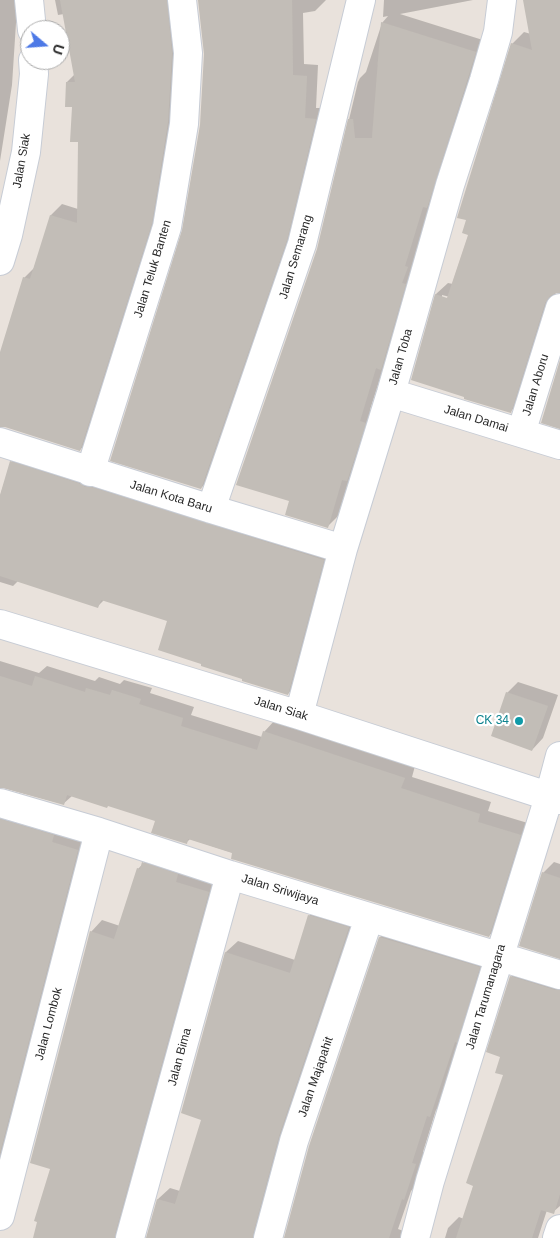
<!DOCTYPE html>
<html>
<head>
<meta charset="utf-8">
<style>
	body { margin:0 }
	#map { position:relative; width:560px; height:1238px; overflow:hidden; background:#e9e2dc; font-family:Arial,sans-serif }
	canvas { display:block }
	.north { position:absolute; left:20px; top:20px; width:50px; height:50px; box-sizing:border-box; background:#fff; border:1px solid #a9a9a9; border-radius:50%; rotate:108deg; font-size:14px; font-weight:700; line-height:20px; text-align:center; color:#292929 }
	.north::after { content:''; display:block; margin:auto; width:18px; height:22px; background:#4d79e6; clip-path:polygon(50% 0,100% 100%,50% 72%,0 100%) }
</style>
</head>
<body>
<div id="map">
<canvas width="560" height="1238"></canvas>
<div class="north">U</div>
</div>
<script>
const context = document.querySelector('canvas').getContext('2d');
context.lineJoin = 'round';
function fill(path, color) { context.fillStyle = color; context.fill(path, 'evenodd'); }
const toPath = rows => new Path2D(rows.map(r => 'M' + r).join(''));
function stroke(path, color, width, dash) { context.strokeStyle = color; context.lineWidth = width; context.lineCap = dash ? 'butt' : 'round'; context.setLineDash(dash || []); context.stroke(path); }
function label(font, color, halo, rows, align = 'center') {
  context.font = font + ' Arial,sans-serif'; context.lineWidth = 4.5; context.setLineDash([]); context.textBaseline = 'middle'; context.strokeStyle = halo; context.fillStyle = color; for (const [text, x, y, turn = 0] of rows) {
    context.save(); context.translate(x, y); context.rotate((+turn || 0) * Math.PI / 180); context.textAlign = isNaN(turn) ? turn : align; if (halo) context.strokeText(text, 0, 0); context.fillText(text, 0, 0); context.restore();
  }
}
fill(toPath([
	[0,0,17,0,21,18,16,23,12,85,0,161],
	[55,0,178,0,183,42,162,211,91,438,80,450,5,426,0,426,0,363,24,278,34,268,51,215,62,204,78,209,79,141,74,106,67,82,75,74,64,14,58,15],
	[199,0,326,0,315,11,303,13,304,64,318,65,316,108,327,108,298,227,212,477,201,488,183,232,201,127,205,51],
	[384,0,473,0,400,14,486,41,431,203,415,255,418,256,392,358,384,366,370,410,376,412,358,469,350,477,338,516,327,527,290,500,318,249,358,82,360,78,366,72,382,23,388,16,383,17],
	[525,0,560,0,560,292,556,292,522,400,510,412,413,379,436,294,448,283,453,284,469,234,512,44,524,32,531,34],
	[442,295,454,298,453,301,442,297],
	[22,450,335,548,299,682,288,694,244,678,169,620,104,600,98,606,18,581,13,586,0,582,0,496,11,462],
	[0,661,39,673,47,666,95,681,99,677,120,684,124,680,152,688,150,693,194,707,191,715,262,737,264,732,275,720,415,766,412,777,491,802,488,811,531,824,500,924,489,936,190,839,186,843,156,820,108,805,72,796,63,804,0,787],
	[518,682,558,695,543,738,532,750,507,693],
	[0,802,89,839,0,1177],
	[154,852,220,881,130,1238,34,1238,51,1168,91,932,102,920,120,926,138,869],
	[554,862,560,864,560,957,543,873],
	[320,904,360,916,269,1238,147,1238,158,1199,170,1188,180,1191,203,1119,182,1112,226,952,238,941,295,960,309,916],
	[392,926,490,956,442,1104,436,1110,423,1152,426,1153,415,1187,411,1191,398,1229,406,1232,404,1238,285,1238,310,1146,380,937],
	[522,966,560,977,560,1206,553,1212,547,1210,538,1238,445,1238,448,1228,459,1217,464,1219,505,1074,501,1056,511,977]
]), '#0003');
fill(toPath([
	[60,0,167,0,172,53,168,122,152,223,80,451,5,427,0,427,0,352,23,277,30,279,50,215,77,223,78,142,70,142,72,107,65,107,66,82,75,82],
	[198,0,292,0,293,75,307,76,305,118,316,119,287,240,201,489,110,461,182,230,200,125,204,54],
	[523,0,560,0,560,293,556,293,550,296,545,303,511,413,464,399,464,397,411,380,435,294,447,298,468,235,462,233,466,220,457,218,511,43,532,50],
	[381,22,476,52,427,208,423,207,405,266,408,267,402,283,406,284,381,370,376,368,360,421,366,423,347,481,342,480,328,528,285,515,289,501,236,485,317,249,348,119,353,119,355,138,372,138],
	[560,360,560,429,541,423],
	[10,461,81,484,85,487,91,487,324,560,288,695,242,681,242,679,201,666,201,664,158,650,167,621,101,600,98,608,0,576,0,495],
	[0,676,32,686,35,676,85,692,86,688,110,695,112,690,141,699,139,704,183,718,181,726,257,750,263,731,405,778,401,788,480,814,478,822,521,835,489,937,235,860,231,859,232,853,188,839,187,844,151,833,155,821,108,806,107,808,67,795,64,805,4,788,0,788],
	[506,692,548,706,532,751,491,736],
	[0,819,54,835,52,842,78,850,0,1153],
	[142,862,178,874,176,882,209,892,115,1234,115,1238,33,1238,37,1222,34,1221,50,1169,30,1163,90,931,114,939,137,868,140,869],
	[542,872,560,878,560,959,519,946],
	[308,915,349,927,279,1136,253,1234,253,1238,146,1238,157,1199,175,1204,201,1120,181,1113,225,952,290,973],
	[379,937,480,967,457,1043,455,1042,430,1117,427,1116,412,1163,416,1164,404,1200,402,1199,389,1238,284,1238,309,1146],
	[510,976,555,990,560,990,560,1194,554,1214,541,1210,532,1238,456,1238,473,1186,466,1183,503,1075,495,1073,500,1057,486,1052]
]), '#c2bdb7');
const street = toPath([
	[29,0,32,30],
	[0,261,8,235,26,152,34,74,33,60],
	[391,393,560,445],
	[521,433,560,308],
	[0,442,211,509,343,549],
	[90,472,167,227,184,124,188,53,182,0],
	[211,509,302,244,361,0],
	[0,624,299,715,560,800],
	[299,715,343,549,391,393,450,185,484,80,498,32,502,0],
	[0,803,99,832,230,875,560,975],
	[0,1216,99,832],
	[130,1238,230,875],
	[268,1238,294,1141,369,918],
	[415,1238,430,1181,549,797,560,756],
	[557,1238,560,1229]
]);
stroke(street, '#c7ccd5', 30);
stroke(street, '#fff', 28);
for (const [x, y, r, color] of [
	[519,721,5,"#0f9aa8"]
]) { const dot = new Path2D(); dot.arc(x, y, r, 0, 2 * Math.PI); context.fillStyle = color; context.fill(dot); stroke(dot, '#fff', 2); }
label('12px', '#292929', '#fff', [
	["Jalan Siak",22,161,-80],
	["Jalan Semarang",296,257,-73],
	["Jalan Teluk Banten",153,269,-73],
	["Jalan Toba",401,357,-74],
	["Jalan Aboru",536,385,-73],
	["Jalan Damai",476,419,17],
	["Jalan Kota Baru",171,497,17],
	["Jalan Siak",281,709,17],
	["Jalan Sriwijaya",280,890,17],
	["Jalan Tarumanagara",486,997,-73],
	["Jalan Lombok",49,1024,-75],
	["Jalan Bima",180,1057,-75],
	["Jalan Majapahit",316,1077,-71]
]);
label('12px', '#0d838f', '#fff', [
	["CK 34",509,721]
], 'right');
</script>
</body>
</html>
